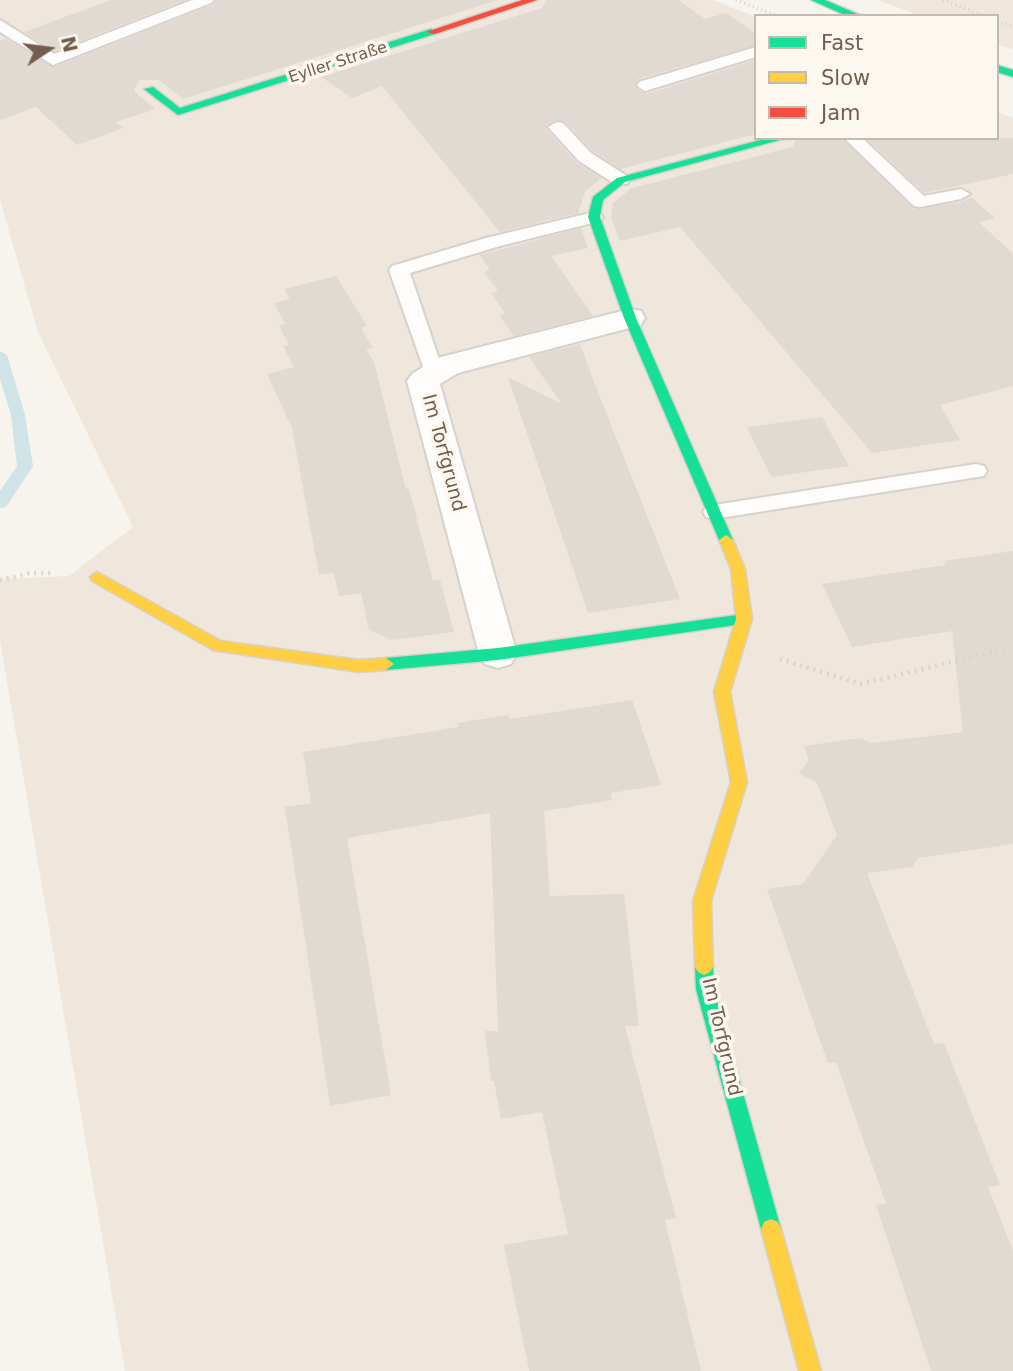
<!DOCTYPE html>
<html>
<head>
<meta charset="utf-8">
<style>
	body { margin:0 }
	#map { position:relative; width:1013px; height:1371px; overflow:hidden; background:#f7f4ed; font-family:"DejaVu Sans",sans-serif }
	canvas { display:block }
	.legend { position:absolute; left:754px; top:14px; width:245px; height:126px; box-sizing:border-box; background:#fdf8ef; border:2px solid #c6baaf; margin:0; padding:9px 12px; list-style:none; font-size:21px; color:#735d4f }
	.legend li { display:flex; align-items:center; gap:14px; height:35px }
	.legend b { width:35px; border:2px solid #c6baaf }
	.north { position:absolute; left:14px; top:14px; width:70px; height:70px; -webkit-text-stroke:5px #fdf8ef; paint-order:stroke; rotate:77deg; font-size:19px; font-weight:700; line-height:28px; text-align:center; color:#735d4f }
	.north::after { content:''; display:block; margin:auto; width:24px; height:32px; background:#735d4f; clip-path:polygon(50% 0,100% 100%,50% 72%,0 100%) }
</style>
</head>
<body>
<div id="map">
<canvas width="1013" height="1371"></canvas>
<ul class="legend">
<li><b style="height:9px;background:#16e098"></b>Fast</li>
<li><b style="height:9px;background:#ffcf43"></b>Slow</li>
<li><b style="height:9px;background:#f24e42"></b>Jam</li>
</ul>
<div class="north">N</div>
</div>
<script>
const context = document.querySelector('canvas').getContext('2d');
context.lineJoin = 'round';
function fill(path, color) { context.fillStyle = color; context.fill(path, 'evenodd'); }
const toPath = rows => new Path2D(rows.map(r => 'M' + r).join(''));
function stroke(path, color, width, dash) { context.strokeStyle = color; context.lineWidth = width; context.lineCap = dash ? 'butt' : 'round'; context.setLineDash(dash || []); context.stroke(path); }
function label(font, color, halo, rows, align = 'center') {
  context.font = font + ' "DejaVu Sans",sans-serif'; context.lineWidth = 7; context.setLineDash([]); context.textBaseline = 'middle'; context.strokeStyle = halo; context.fillStyle = color; for (const [text, x, y, turn = 0] of rows) {
    context.save(); context.translate(x, y); context.rotate((+turn || 0) * Math.PI / 180); context.textAlign = isNaN(turn) ? turn : align; if (halo) context.strokeText(text, 0, 0); context.fillText(text, 0, 0); context.restore();
  }
}
fill(toPath([
	[0,0,713,0,756,17,756,138,997,138,997,112,1013,118,1013,1371,125,1371,0,641,0,579,69,576,133,527,38,332,0,200],
	[878,0,1013,0,1013,49,997,44,997,16,921,16]
]), '#efe7db');
fill(toPath([
	[0,351,7,355,25,415,33,466,6,507,0,508,0,491,17,466,11,415,0,379,0,351]
]), '#d0e3e6');
fill(toPath([
	[111,0,185,0,54,51,24,32],
	[217,0,498,0,183,99,159,80,139,80,134,91,155,109,116,122,123,128,77,145,36,107,0,120,0,41,6,39,54,67,212,5],
	[547,0,678,0,705,19,726,13,756,34,756,45,638,79,634,87,646,94,756,60,756,134,621,169,593,151,565,121,556,120,547,125,546,129,577,163,601,178,585,192,578,213,500,232,382,86,352,98,321,77,542,8],
	[797,138,841,138,914,209,962,202,971,197,995,218,979,222,1013,254,1013,386,940,405,960,440,872,453,680,227,620,241,611,217,613,203,632,188,793,147],
	[866,138,1013,138,1013,174,925,193],
	[581,228,588,248,551,256,593,316,514,336,499,315,505,313,491,293,498,291,484,272,490,270,480,255],
	[336,276,367,326,361,328,373,348,366,349,374,362,402,474,406,489,409,489,433,581,440,580,454,632,392,640,369,630,361,593,339,596,334,573,319,575,292,428,267,374,294,367,283,346,289,345,279,325,285,324,274,303,290,299,284,289],
	[580,344,594,382,680,599,588,613,508,377,562,404,529,357],
	[822,417,849,466,771,477,747,427],
	[1013,551,1013,844,918,858,912,867,867,873,934,1044,944,1043,1000,1185,988,1187,1013,1251,1013,1371,931,1371,876,1205,886,1204,836,1062,828,1063,767,889,803,884,837,835,817,783,799,773,809,760,804,746,860,738,871,743,963,732,952,631,852,647,822,584,945,565,944,561],
	[632,700,661,785,611,793,612,800,544,811,550,896,624,894,639,1026,625,1026,676,1218,665,1220,701,1371,529,1371,504,1245,568,1234,542,1112,501,1119,494,1081,491,1081,485,1031,498,1031,490,813,347,838,391,1095,330,1106,285,807,311,803,303,752,459,727,457,723,508,715,510,719]
]), '#e0dad3');
const lane = toPath([
	[192,0,214,0,211,3,53,65,0,32,0,20,54,54,192,0],
	[756,47,756,57,645,91,637,86,639,82,756,47],
	[557,122,563,123,591,153,627,176,630,180,627,184,615,184,579,161,548,127,557,122],
	[844,138,862,138,924,196,961,189,970,194,961,199,920,207,914,206,844,138],
	[594,212,600,213,603,217,600,221,500,246,410,273,444,374,441,378,434,380,427,378,389,270,392,266,486,238,594,212],
	[976,464,984,466,987,471,984,476,714,519,706,517,703,512,706,507,714,505,976,464]
]);
const street = toPath([
	[630,309,641,311,645,318,641,325,458,373,440,384,517,654,511,664,498,668,485,664,479,654,407,381,412,374,437,358,630,309]
]);
const fast = toPath([
	[811,0,825,0,862,16,847,16,811,0],
	[431,29,436,32,435,34,178,115,144,89,153,87,180,108,431,29],
	[997,65,1013,70,1013,77,997,72,997,65],
	[768,138,787,138,625,182,603,200,600,217,636,318,733,540,726,545,719,540,624,318,588,217,593,197,617,178,768,138],
	[744,614,752,619,749,623,498,660,386,670,378,664,386,658,498,648,744,614],
	[704,959,710,962,713,967,714,989,781,1229,778,1236,771,1239,764,1236,761,1229,696,989,695,967,698,962,704,959]
]);
const slow = toPath([
	[726,535,733,540,745,569,752,619,730,692,747,782,711,901,713,967,710,972,704,975,698,972,695,967,693,901,731,782,714,692,736,619,731,569,719,540,726,535],
	[97,572,221,641,359,660,386,658,394,664,386,670,359,672,213,650,92,581,90,577,97,572],
	[771,1219,778,1222,781,1229,821,1371,799,1371,761,1229,764,1222,771,1219]
]);
const jam = toPath([
	[522,0,537,0,435,34,426,32,522,0]
]);
stroke(lane, '#d6d1cb', 4);
stroke(street, '#d6d1cb', 4);
stroke(fast, '#d7d1cb', 3);
stroke(slow, '#d7d1cb', 3);
stroke(jam, '#d7d1cb', 3);
stroke(toPath([
	[736,0,777,16],
	[943,0,984,16],
	[997,21,1013,27]
]), '#d9d4cf', 3.5, [1, 3.5]);
stroke(toPath([
	[0,580,30,573,54,573],
	[780,659,861,684,1013,647]
]), '#d9d4cf', 4.5, [2, 5]);
fill(lane, '#fefdfc');
fill(street, '#fefdfc');
fill(fast, '#16e098');
fill(slow, '#ffcf43');
fill(jam, '#f24e42');
label('16px', '#735d4f', '#fdf8ef', [
	["Eyller Straße",338,63,-18]
]);
label('19px', '#735d4f', '#fdf8ef', [
	["Im Torfgrund",443,453,75],
	["Im Torfgrund",721,1037,77]
]);
</script>
</body>
</html>
